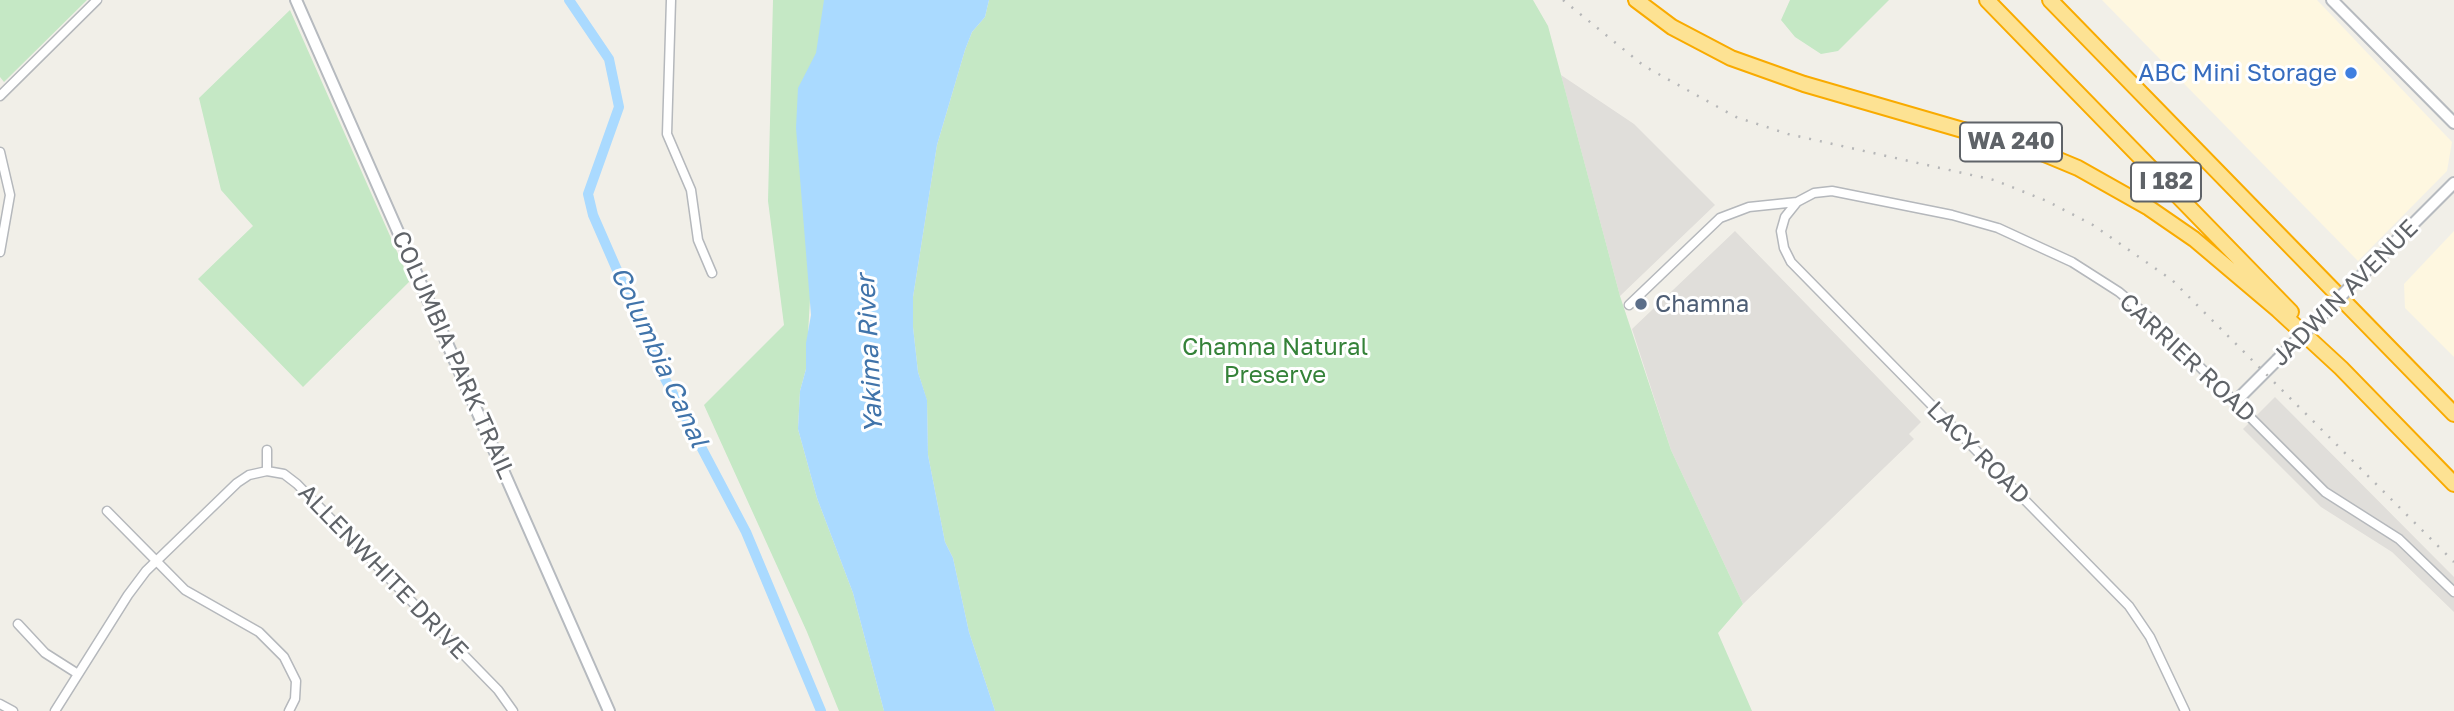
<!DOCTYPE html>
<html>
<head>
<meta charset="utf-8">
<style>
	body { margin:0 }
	canvas { display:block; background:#f1efe8 }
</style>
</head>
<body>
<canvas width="2454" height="711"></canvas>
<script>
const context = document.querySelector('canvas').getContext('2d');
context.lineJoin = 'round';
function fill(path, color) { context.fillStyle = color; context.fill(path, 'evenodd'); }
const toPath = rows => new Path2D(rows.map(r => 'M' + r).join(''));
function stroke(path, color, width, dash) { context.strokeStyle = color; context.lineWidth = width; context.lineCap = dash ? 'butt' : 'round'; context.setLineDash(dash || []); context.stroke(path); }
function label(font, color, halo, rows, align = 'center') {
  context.font = font + ' "Golos Text",sans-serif'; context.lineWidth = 6; context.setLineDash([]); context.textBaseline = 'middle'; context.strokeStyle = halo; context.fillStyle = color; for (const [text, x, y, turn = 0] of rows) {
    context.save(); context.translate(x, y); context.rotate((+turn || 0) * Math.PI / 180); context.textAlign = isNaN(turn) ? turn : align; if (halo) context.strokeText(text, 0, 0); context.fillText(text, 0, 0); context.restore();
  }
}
fill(toPath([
	[2102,0,2317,0,2452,142,2447,171,2358,261],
	[2454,231,2454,357,2405,308,2404,284]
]), '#fef7e0');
fill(toPath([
	[1561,75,1634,124,1715,205,1620,296],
	[1735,231,1921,422,1909,434,1914,439,1743,604,1671,450,1632,329],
	[2275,397,2454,577,2454,612,2392,552,2321,507,2243,429]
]), '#e0deda');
fill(toPath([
	[0,0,87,0,4,82,0,77],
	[773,0,868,0,810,299,806,369,800,391,798,429,817,498,853,593,884,711,839,711,807,632,704,405,784,325,768,201],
	[989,0,1533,0,1548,26,1620,296,1671,450,1743,604,1718,633,1752,711,995,711,969,632,953,558,945,542,928,455,927,401,918,372,913,327,913,297,937,145,965,50,972,32,985,17],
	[1790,0,1889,0,1838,51,1821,54,1795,37,1781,20],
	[290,10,410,281,303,387,198,279,253,226,221,190,199,98]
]), '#c5e8c5');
fill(toPath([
	[824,0,989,0,985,17,972,32,965,50,937,145,913,297,913,327,918,372,927,400,928,455,945,542,953,558,969,632,995,711,884,711,853,593,817,498,798,429,800,391,806,369,806,343,811,315,796,128,798,88,816,53]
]), '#aadaff');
stroke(toPath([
	[569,0,609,59,619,107,588,194,593,215,662,373,746,532,821,711]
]), '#aadaff', 10);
const street = toPath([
	[671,0,667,134,691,190,698,240,712,273],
	[0,96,97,0],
	[0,152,10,195,0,252],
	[1629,305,1720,218,1749,207,1797,202],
	[267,450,267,471],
	[107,511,185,590,259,632,284,657,296,681,295,699,289,711],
	[18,624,45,653,78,674],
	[0,704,13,711],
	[55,711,128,595,146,571,237,483,249,475,267,471,284,474,297,484,498,690,513,711],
	[2185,711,2150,637,2129,606,1791,262,1784,248,1781,231,1785,217,1797,202,1814,193,1832,191,1952,215,1998,228,2072,262,2119,292,2156,323,2325,492,2399,539,2454,592]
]);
const secondary = toPath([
	[296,0,609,711],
	[2332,0,2454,123],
	[2371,266,2454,183],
	[2235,402,2277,360]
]);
const highway = toPath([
	[1636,0,1672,27,1731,58,1804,84,2042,153,2078,168,2149,208,2194,239,2278,310,2341,368,2454,484],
	[1987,0,2291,312],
	[2050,0,2454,414]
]);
stroke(street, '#b5b8bc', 11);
stroke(secondary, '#b6babf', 14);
stroke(highway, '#f9ab00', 18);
stroke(street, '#fff', 8);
stroke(secondary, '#fff', 10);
stroke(highway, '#fde293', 14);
stroke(toPath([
	[1563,0,1644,66,1736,117,1788,134,1994,180,2047,201,2093,225,2172,280,2454,562]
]), '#b6b7b8', 2.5, [2, 9]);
const secondaryBridge = toPath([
	[2277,360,2371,266]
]);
stroke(secondaryBridge, '#b6babf', 14, []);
stroke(secondaryBridge, '#fff', 10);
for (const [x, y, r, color] of [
	[2351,73,7,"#3f7fe0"],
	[1641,304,7,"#5c6f8a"]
]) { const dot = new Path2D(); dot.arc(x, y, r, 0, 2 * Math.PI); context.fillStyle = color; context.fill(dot); stroke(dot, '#fff', 2.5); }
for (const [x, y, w] of [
	[2011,142,102],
	[2166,182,70]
]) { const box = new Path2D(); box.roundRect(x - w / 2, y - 19.5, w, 39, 5); context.fillStyle = '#fff'; context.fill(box); stroke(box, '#5f6368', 2); }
label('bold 23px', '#5f6368', null, [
	["WA 240",2011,142],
	["I 182",2166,182]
]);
label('24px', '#366cbe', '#fff', [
	["ABC Mini Storage",2337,73]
], 'right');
label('24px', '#5f6368', '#fff', [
	["JADWIN AVENUE",2345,293,-45],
	["COLUMBIA PARK TRAIL",453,355,66],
	["CARRIER ROAD",2187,358,43],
	["LACY ROAD",1978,453,45],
	["ALLENWHITE DRIVE",383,572,46]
]);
label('24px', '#4e5e75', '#fff', [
	["Chamna",1655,304]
], 'left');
label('24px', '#348238', '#fff', [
	["Chamna Natural",1275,347],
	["Preserve",1275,375]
]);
label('italic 26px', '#4174aa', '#fff', [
	["Yakima River",870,354,-93],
	["Columbia Canal",659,357,65]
]);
</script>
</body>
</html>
